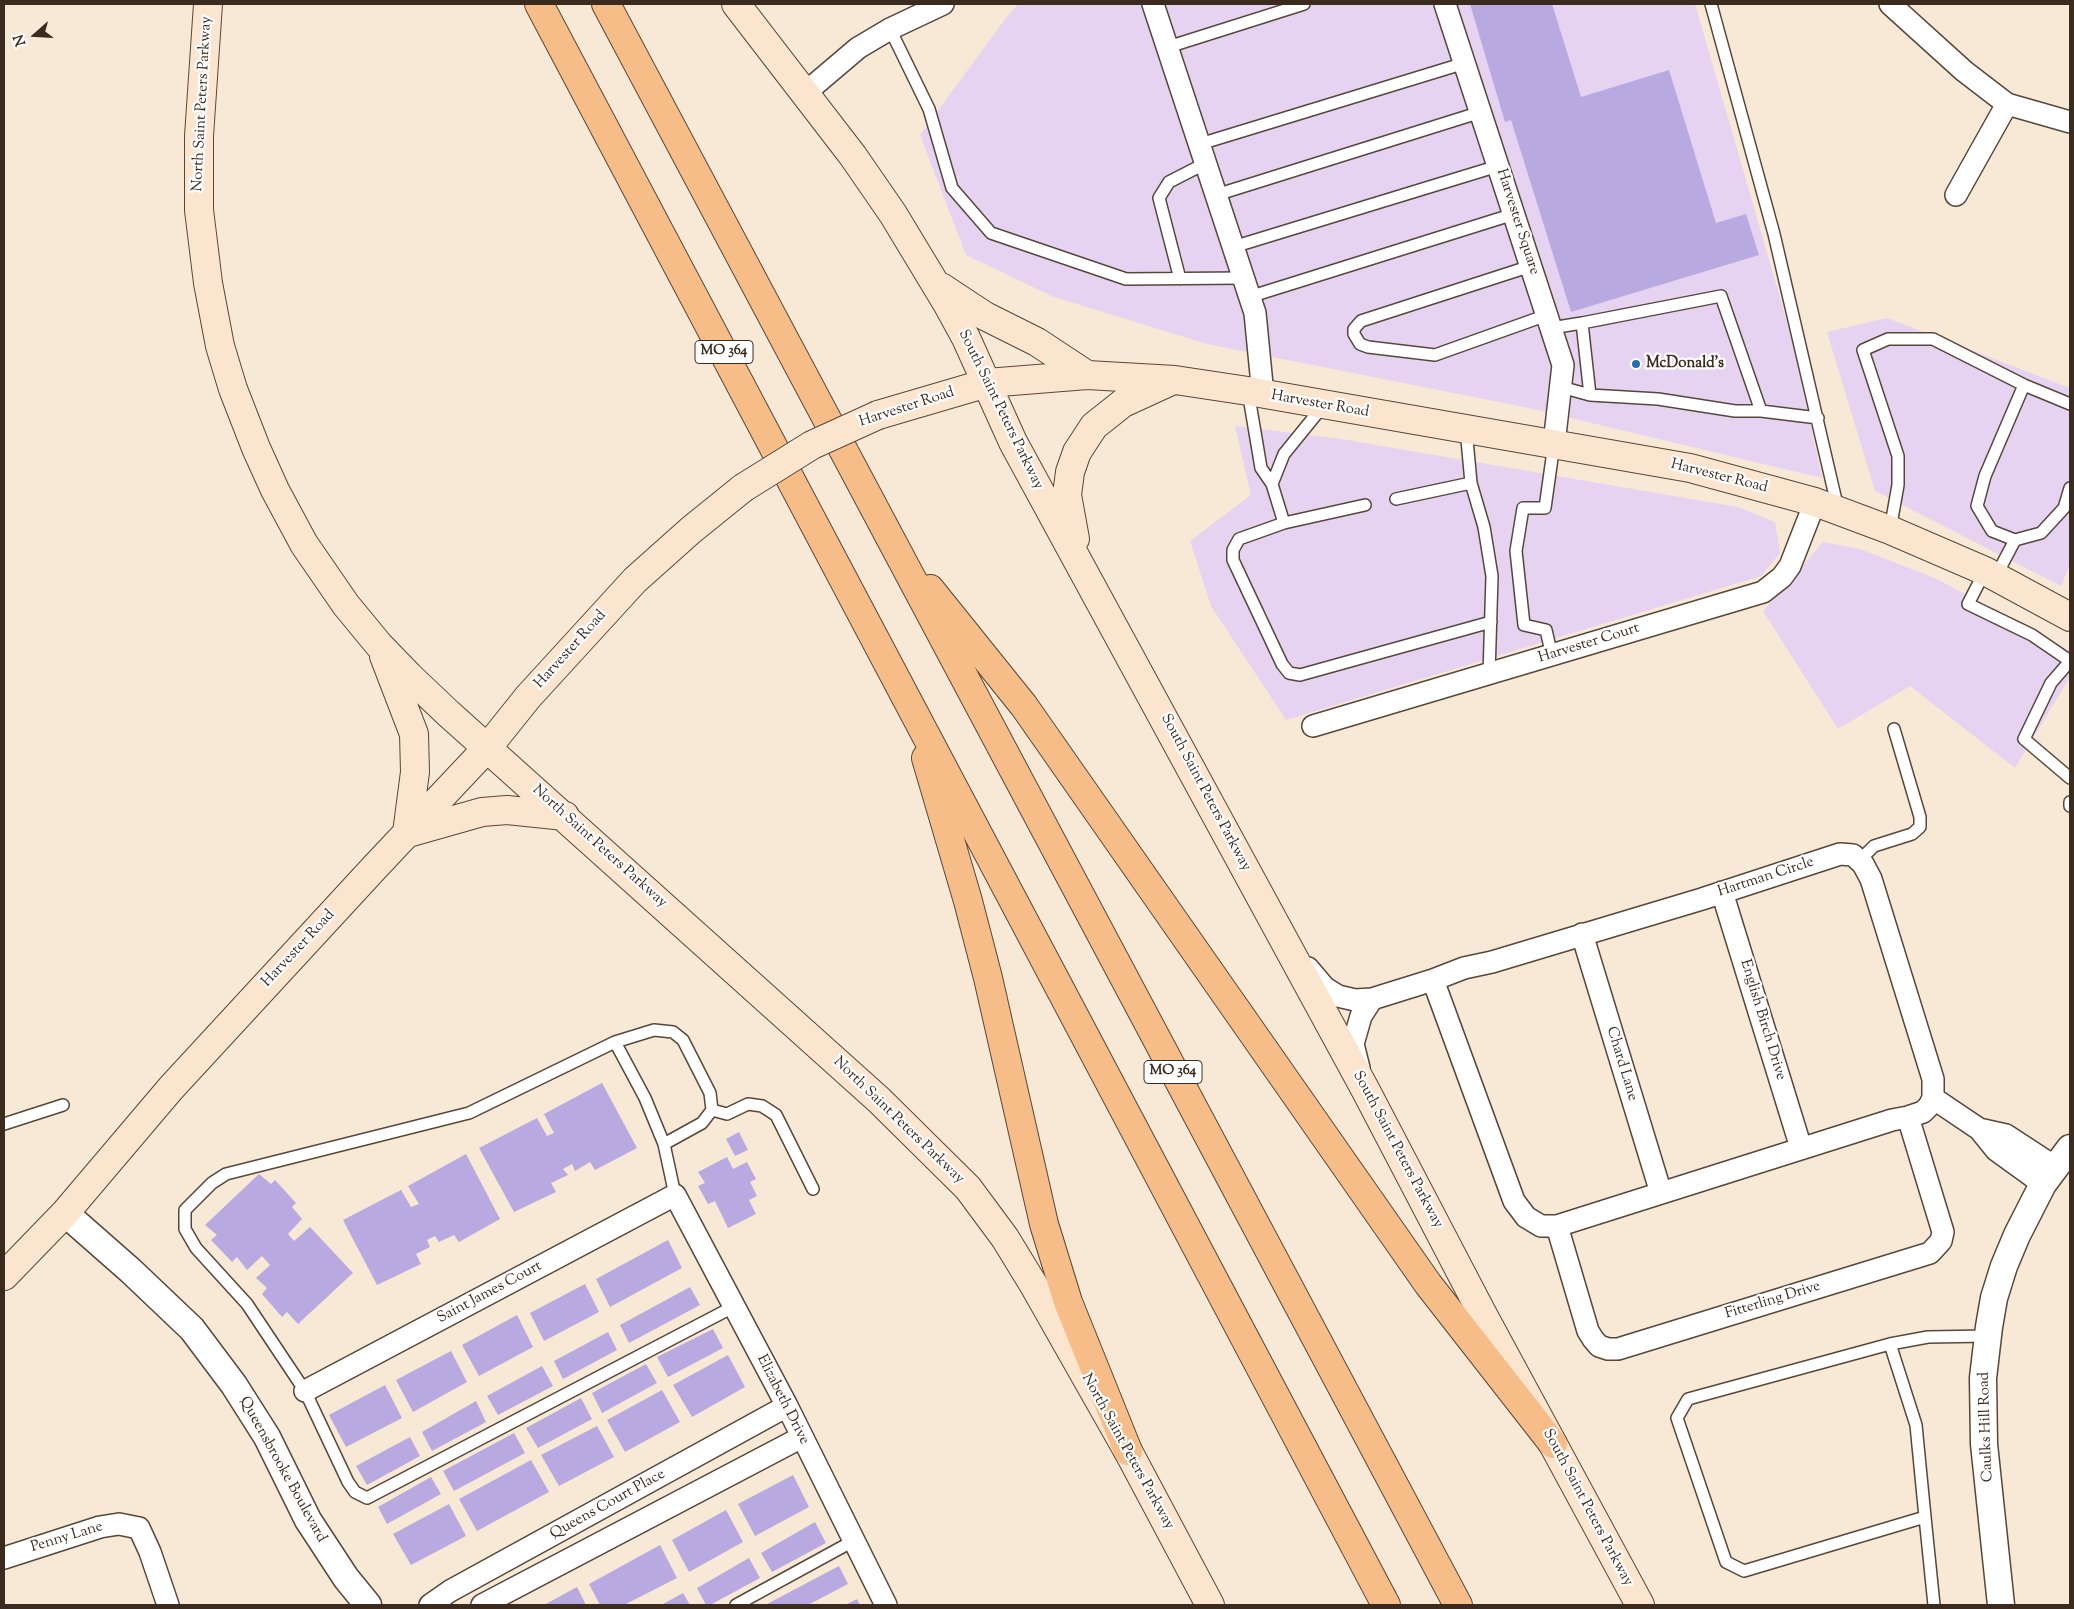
<!DOCTYPE html>
<html>
<head>
<meta charset="utf-8">
<style>
	body { margin:0 }
	#map { position:relative; width:2074px; height:1609px; overflow:hidden; background:#f7e9d6; font-family:"Sorts Mill Goudy",serif }
	canvas { display:block }
	.frame { position:absolute; inset:0; border:5px solid #3b2a1e; pointer-events:none }
	.north { position:absolute; left:10px; top:10px; width:50px; height:50px; -webkit-text-stroke:4px #fff; paint-order:stroke; rotate:251deg; font-size:14px; font-weight:700; line-height:20px; text-align:center; color:#3b2a1e }
	.north::after { content:''; display:block; margin:auto; width:18px; height:22px; background:#3b2a1e; clip-path:polygon(50% 0,100% 100%,50% 72%,0 100%) }
</style>
</head>
<body>
<div id="map">
<canvas width="2074" height="1609"></canvas>
<div class="frame"></div>
<div class="north">N</div>
</div>
<script>
const context = document.querySelector('canvas').getContext('2d');
context.lineJoin = 'round';
function fill(path, color) { context.fillStyle = color; context.fill(path, 'evenodd'); }
const toPath = rows => new Path2D(rows.map(r => 'M' + r).join(''));
function stroke(path, color, width, dash) { context.strokeStyle = color; context.lineWidth = width; context.lineCap = dash ? 'butt' : 'round'; context.setLineDash(dash || []); context.stroke(path); }
function label(font, color, halo, rows, align = 'center') {
  context.font = font + ' "Sorts Mill Goudy",serif'; context.lineWidth = 4.5; context.setLineDash([]); context.textBaseline = 'middle'; context.strokeStyle = halo; context.fillStyle = color; for (const [text, x, y, turn = 0] of rows) {
    context.save(); context.translate(x, y); context.rotate((+turn || 0) * Math.PI / 180); context.textAlign = isNaN(turn) ? turn : align; if (halo) context.strokeText(text, 0, 0); context.fillText(text, 0, 0); context.restore();
  }
}
fill(toPath([
	[1018,4,1695,4,1792,339,1822,478,1529,408,1207,344,1054,297,966,255,920,135,1006,18],
	[1887,318,2070,388,2070,564,2061,586,1875,491,1827,332],
	[1235,426,1341,439,1738,507,1775,522,1780,553,1761,576,1286,720,1211,606,1190,541,1251,495],
	[1823,542,1860,549,1937,579,2070,651,2070,677,2015,768,1910,686,1838,729,1763,611]
]), '#e5d3f1');
fill(toPath([
	[1470,4,1552,4,1581,97,1669,70,1716,223,1746,214,1759,255,1571,312,1511,120,1505,122],
	[602,1083,637,1148,595,1170,590,1162,575,1171,572,1164,563,1169,568,1175,551,1183,556,1192,514,1212,479,1148,537,1118,547,1136,554,1133,544,1114],
	[739,1132,748,1150,735,1156,726,1139],
	[466,1154,500,1219,459,1242,454,1235,439,1242,435,1236,427,1240,430,1247,416,1254,421,1264,377,1285,343,1220,401,1190,411,1207,419,1204,408,1186],
	[727,1157,733,1169,747,1162,756,1179,750,1182,757,1196,749,1200,756,1214,728,1228,715,1201,708,1204,698,1186,705,1183,698,1172],
	[259,1174,271,1184,275,1180,296,1203,292,1207,302,1219,288,1234,294,1241,310,1227,353,1273,298,1324,287,1312,282,1317,262,1294,267,1288,256,1278,270,1265,262,1256,247,1270,237,1257,232,1262,211,1240,217,1235,205,1225],
	[668,1240,682,1268,610,1307,596,1279],
	[585,1284,599,1312,544,1341,530,1313],
	[690,1287,700,1305,629,1343,620,1325],
	[517,1315,533,1347,479,1376,462,1345],
	[713,1329,723,1348,668,1377,657,1357],
	[608,1332,617,1350,563,1379,554,1361],
	[451,1351,467,1382,413,1412,396,1380],
	[728,1355,745,1387,692,1417,673,1385],
	[646,1364,657,1383,602,1413,592,1393],
	[542,1366,553,1386,498,1415,487,1396],
	[385,1385,402,1418,346,1447,329,1415],
	[662,1390,680,1422,625,1452,607,1420],
	[581,1398,592,1419,538,1448,526,1428],
	[476,1401,486,1422,432,1451,422,1432],
	[597,1426,614,1457,559,1486,541,1455],
	[514,1433,525,1453,454,1491,443,1471],
	[410,1437,420,1456,367,1485,356,1466],
	[531,1460,549,1492,477,1531,459,1499],
	[793,1475,809,1507,755,1536,738,1504],
	[431,1477,441,1494,387,1524,378,1507],
	[449,1504,466,1536,411,1565,393,1534],
	[726,1510,743,1542,689,1572,672,1540],
	[815,1522,826,1543,772,1572,761,1553],
	[660,1545,677,1578,624,1605,600,1605,589,1584],
	[749,1558,760,1578,710,1605,706,1605,697,1588],
	[839,1566,848,1584,808,1605,768,1605,767,1604],
	[577,1587,586,1605,544,1605],
	[683,1593,690,1605,661,1605],
	[857,1599,860,1605,845,1605]
]), '#b8aae0');
const service = toPath([
	[1711,4,1774,234,1838,509],
	[890,29,929,109,952,188,991,233,1126,279,1243,278],
	[1168,47,1304,4],
	[1200,144,1465,63],
	[1216,195,1481,112],
	[1233,247,1498,166],
	[1531,266,1361,321,1354,329,1354,334,1360,344,1368,347,1435,355,1547,315],
	[1180,279,1159,198,1169,182,1206,163],
	[1249,297,1514,214],
	[1551,328,1582,323],
	[1561,387,1590,395],
	[1248,391,1261,468,1272,484,1284,523],
	[2070,404,2024,385,1985,476,1977,506,1992,531,2015,540,2041,533,2064,508,2070,488],
	[1761,411,1721,296,1582,323,1590,395,1658,399,1735,411,1761,411,1818,418],
	[1466,429,1471,483,1484,527,1492,576,1489,675],
	[1272,484,1284,454,1323,406],
	[1396,499,1471,483],
	[1365,505,1284,523,1239,539,1233,550,1233,560,1282,664,1289,673,1300,675,1491,622],
	[1890,530,1898,485,1898,456,1863,350,1888,339,1933,339,2024,385],
	[1985,571,1968,604,2032,635,2070,661],
	[1996,576,2015,540],
	[1552,656,1546,630,1524,625,1516,551,1523,508,1545,508,1554,444],
	[2070,661,2051,683,2024,739,2070,778],
	[2070,802,2070,806],
	[1859,861,1874,846,1912,834,1920,827,1920,817,1894,729],
	[615,1042,654,1030,673,1032,683,1040,710,1093,712,1110,702,1123,664,1144],
	[712,1110,727,1114,748,1104,762,1106,776,1115,813,1189],
	[4,1124,63,1105],
	[675,1195,664,1144,645,1098,615,1042,469,1113,226,1174,212,1183,185,1210,185,1229,196,1248,247,1304,305,1391,348,1482,355,1492,367,1498,733,1307],
	[1890,1344,1916,1425,1925,1517],
	[736,1605,855,1540],
	[1934,1605,1925,1517,1744,1571,1726,1562,1677,1418,1688,1399,1890,1344,1928,1337,1988,1336]
]);
const minor = toPath([
	[1153,4,1255,313,1263,395],
	[1445,4,1563,365,1554,444],
	[1890,4,1964,71,2007,104,2070,122],
	[805,93,858,48,890,29,943,4],
	[1956,195,2007,104],
	[1313,726,1763,592,1782,577,1790,566,1815,502],
	[1722,892,1801,1148],
	[1582,934,1661,1193],
	[1308,968,1325,988,1338,996,1355,1000,1372,999,1433,980,1464,968,1492,962,1702,899,1840,854,1853,855,1863,864,1871,879,1933,1079,1933,1098,1929,1106,1923,1112,1908,1117,1892,1120,1557,1226,1541,1226,1526,1217,1514,1201,1433,980],
	[1359,1068,1353,1044,1361,1016,1372,999],
	[1933,1098,1979,1129,1996,1150,2043,1184],
	[1979,1129,2006,1135,2055,1167],
	[1557,1226,1588,1331,1593,1339,1599,1346,1608,1349,1618,1349,1930,1253,1941,1241,1943,1232,1908,1117],
	[305,1391,675,1195,787,1406,886,1605],
	[4,1558,100,1527,119,1524,139,1528,150,1552,168,1605],
	[430,1605,450,1591,787,1406],
	[482,1605,802,1437]
]);
const tertiary = toPath([
	[65,1213,131,1271,192,1329,234,1385,267,1437,308,1520,346,1578,368,1605],
	[2001,1605,1984,1444,1983,1378,1989,1327,1994,1298,2004,1266,2017,1235,2043,1184,2070,1148]
]);
const secondary = toPath([
	[208,4,199,136,199,210,208,283,220,346,233,389,256,448,275,490,304,544,346,605,379,645,409,676,449,714,879,1100,968,1188,1005,1238,1035,1287,1128,1451,1210,1605],
	[736,4,853,156,893,214,948,305,966,338,1013,442,1365,1089,1482,1313,1640,1605],
	[941,287,985,316,1037,342,1087,375],
	[878,415,987,383,1087,375,1175,380,1248,391,1690,468,1815,502,1890,530,1985,571,2070,617],
	[1075,539,1067,495,1070,472,1077,452,1094,426,1123,403,1171,381],
	[384,656,414,734,415,772,407,833],
	[408,833,482,812,507,810,565,816],
	[4,1276,65,1213,171,1088,375,867,488,747,528,697,635,580,691,530,743,488]
]);
const motorway = toPath([
	[539,4,1386,1605],
	[606,4,1458,1605],
	[930,589,1024,706,1428,1284,1553,1444],
	[926,758,968,901,988,978,1044,1224,1068,1302,1128,1451]
]);
stroke(service, '#57473a', 14);
stroke(minor, '#57473a', 24);
stroke(tertiary, '#57473a', 29);
stroke(secondary, '#57473a', 30);
stroke(motorway, '#57473a', 30);
stroke(service, '#fff', 11);
stroke(minor, '#fff', 21);
stroke(tertiary, '#fff', 26);
stroke(secondary, '#fce5cf', 28);
stroke(motorway, '#f7bd88', 28);
const secondaryBridge = toPath([
	[743,488,812,445,878,415]
]);
stroke(secondaryBridge, '#57473a', 30, []);
stroke(secondaryBridge, '#fce5cf', 28);
for (const [x, y, r, color] of [
	[1636,364,5,"#1f6fb2"]
]) { const dot = new Path2D(); dot.arc(x, y, r, 0, 2 * Math.PI); context.fillStyle = color; context.fill(dot); stroke(dot, '#fff', 2); }
for (const [x, y, w] of [
	[724,352,58],
	[1173,1072,58]
]) { const box = new Path2D(); box.roundRect(x - w / 2, y - 11.5, w, 23, 4); context.fillStyle = '#fff'; context.fill(box); stroke(box, '#3b2a1e', 1); }
label('bold 14px', '#3b2a1e', null, [
	["MO 364",724,352],
	["MO 364",1173,1072]
]);
label('15px', '#3b2a1e', '#fff', [
	["North Saint Peters Parkway",203,104,-87],
	["Harvester Square",1517,222,72],
	["Harvester Road",1320,405,10],
	["Harvester Road",907,408,-18],
	["South Saint Peters Parkway",1000,410,64],
	["Harvester Road",1719,477,14],
	["Harvester Court",1589,644,-17],
	["Harvester Road",571,650,-48],
	["South Saint Peters Parkway",1205,793,62],
	["North Saint Peters Parkway",599,847,42],
	["Hartman Circle",1766,878,-18],
	["Harvester Road",299,949,-47],
	["English Birch Drive",1762,1020,73],
	["Chard Lane",1621,1064,73],
	["North Saint Peters Parkway",898,1121,44],
	["South Saint Peters Parkway",1397,1150,62],
	["Saint James Court",490,1293,-28],
	["Fitterling Drive",1773,1301,-17],
	["Elizabeth Drive",782,1400,63],
	["Caulks Hill Road",1987,1427,-92],
	["North Saint Peters Parkway",1127,1452,61],
	["Queensbrooke Boulevard",282,1470,61],
	["Queens Court Place",608,1505,-29],
	["South Saint Peters Parkway",1587,1508,62],
	["Penny Lane",67,1538,-17]
]);
label('bold 15px', '#3b2a1e', '#fff', [
	["McDonald's",1646,364]
], 'left');
</script>
</body>
</html>
